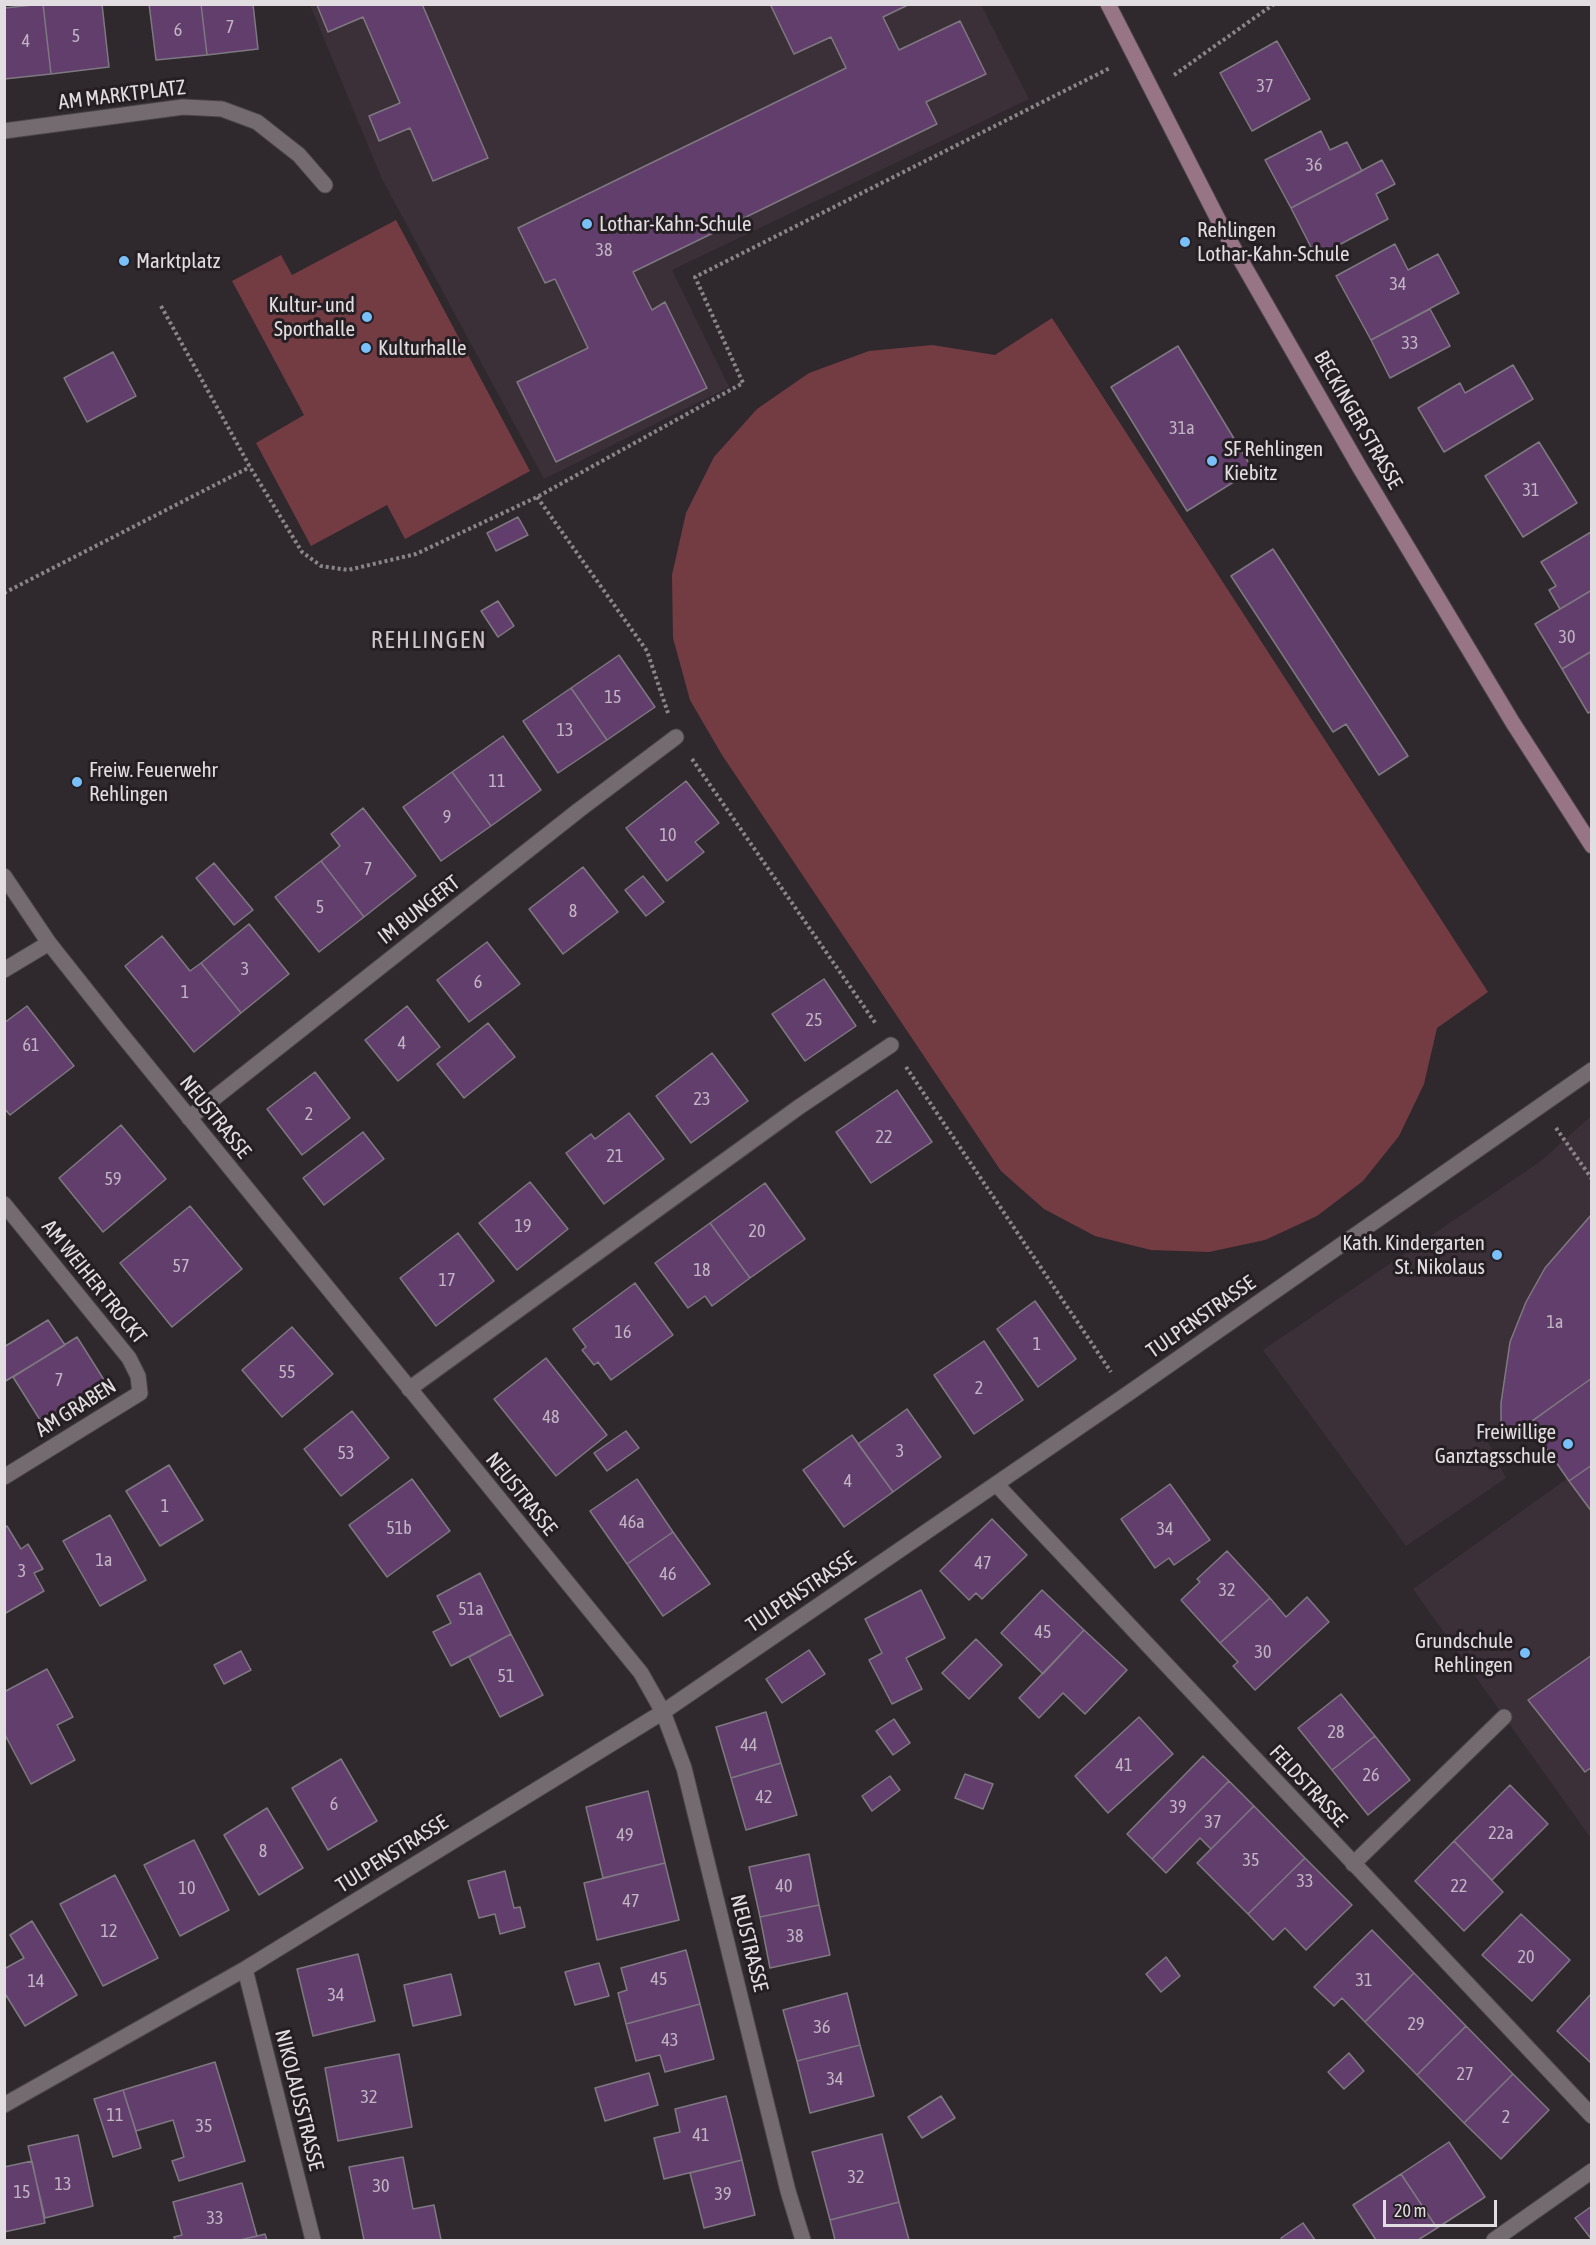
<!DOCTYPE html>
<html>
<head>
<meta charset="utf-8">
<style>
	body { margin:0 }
	#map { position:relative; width:1596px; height:2245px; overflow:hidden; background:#2f292d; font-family:"Asap Condensed",sans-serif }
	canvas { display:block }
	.frame { position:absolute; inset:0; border:6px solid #e2dde0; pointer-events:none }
	.scale { position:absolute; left:1383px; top:2200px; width:114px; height:27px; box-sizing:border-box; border:3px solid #e2dde0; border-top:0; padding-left:8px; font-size:18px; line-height:21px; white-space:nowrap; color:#e2dde0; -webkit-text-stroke:4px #251f23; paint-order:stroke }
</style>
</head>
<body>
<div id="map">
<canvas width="1596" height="2245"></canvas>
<div class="frame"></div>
<div class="scale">20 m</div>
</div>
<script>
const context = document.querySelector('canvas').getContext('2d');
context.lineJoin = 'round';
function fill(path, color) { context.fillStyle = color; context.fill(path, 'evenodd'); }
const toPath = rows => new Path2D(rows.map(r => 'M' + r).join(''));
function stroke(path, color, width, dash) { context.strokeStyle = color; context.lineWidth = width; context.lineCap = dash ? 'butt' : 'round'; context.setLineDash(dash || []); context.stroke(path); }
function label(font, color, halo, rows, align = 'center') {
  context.font = font + ' "Asap Condensed",sans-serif'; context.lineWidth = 6; context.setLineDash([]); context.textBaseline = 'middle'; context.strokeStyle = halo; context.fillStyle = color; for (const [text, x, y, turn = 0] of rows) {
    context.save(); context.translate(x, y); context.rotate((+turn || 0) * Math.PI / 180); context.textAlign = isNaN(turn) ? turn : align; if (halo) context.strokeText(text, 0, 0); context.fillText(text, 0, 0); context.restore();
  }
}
fill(toPath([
	[310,5,981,5,1029,99,672,270,729,387,544,479,382,179],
	[1591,1116,1591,1379,1505,1442,1500,1427,1486,1438,1506,1478,1406,1546,1263,1350,1541,1161],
	[1591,1465,1591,1836,1590,1837,1413,1589,1568,1478]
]), '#3b3038');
fill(toPath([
	[396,220,530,471,405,539,387,505,311,546,256,443,304,415,232,281,281,255,292,275],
	[1052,318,1488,992,1437,1028,1424,1084,1399,1136,1363,1181,1317,1216,1265,1240,1209,1252,1151,1250,1095,1236,1044,1209,1001,1171,722,755,690,700,673,638,672,575,686,513,714,457,757,409,809,373,869,351,932,345,995,355]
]), '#733c43');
const building = toPath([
	[43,4,102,4,109,67,51,74,43,4],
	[43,4,51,74,4,79,4,8,43,4],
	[149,4,201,4,207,55,156,60,149,4],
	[201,4,253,4,258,49,207,55,201,4],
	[422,4,488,158,433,181,410,128,379,141,369,116,400,103,363,17,328,32,317,5,422,4],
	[770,4,910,4,883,17,899,50,960,21,986,74,926,102,937,124,633,272,652,310,665,302,707,388,556,462,517,382,588,348,555,279,545,283,518,228,846,68,831,37,794,54,770,4],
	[1277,41,1310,99,1252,131,1220,73,1277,41],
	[1321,131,1330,150,1347,142,1362,171,1291,208,1265,160,1321,131],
	[1382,160,1395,184,1376,194,1388,219,1316,257,1291,208,1382,160],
	[1395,244,1408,270,1438,254,1459,293,1371,340,1336,276,1395,244],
	[1430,309,1450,346,1390,378,1371,340,1430,309],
	[1178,346,1253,470,1187,511,1111,387,1178,346],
	[113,352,136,396,87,422,64,378,113,352],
	[1513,365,1533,399,1444,452,1418,408,1460,383,1465,393,1513,365],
	[1539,442,1577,503,1523,537,1485,476,1539,442],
	[518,517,528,535,496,551,487,533,518,517],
	[1591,532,1592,590,1560,609,1549,590,1556,586,1541,562,1591,532],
	[1273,549,1408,756,1379,775,1346,724,1333,732,1231,576,1273,549],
	[1592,590,1592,651,1562,669,1535,624,1592,590],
	[498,601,514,626,498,637,481,611,498,601],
	[1592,651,1592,711,1588,713,1562,669,1592,651],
	[619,655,655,707,607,740,571,688,619,655],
	[571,688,607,740,558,773,523,721,571,688],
	[503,736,541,790,491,826,452,772,503,736],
	[452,772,491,826,441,861,403,807,452,772],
	[686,781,719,823,695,842,704,852,667,881,626,828,686,781],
	[363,808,416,876,364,917,321,861,340,846,331,834,363,808],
	[321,861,364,917,319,952,275,897,321,861],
	[214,863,253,910,234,925,196,878,214,863],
	[583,867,618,912,563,954,529,909,583,867],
	[643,876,664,902,646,916,625,890,643,876],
	[249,924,289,974,241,1013,201,963,249,924],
	[162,936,190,971,201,963,241,1013,194,1052,125,966,162,936],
	[487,942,520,984,469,1022,437,980,487,942],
	[824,979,856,1026,805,1061,772,1014,824,979],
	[27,1006,74,1066,10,1115,4,1108,4,1023,27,1006],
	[407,1006,440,1047,398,1081,365,1040,407,1006],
	[488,1023,515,1057,464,1098,437,1064,488,1023],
	[712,1053,748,1101,691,1143,656,1096,712,1053],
	[315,1072,350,1118,302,1155,267,1109,315,1072],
	[897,1090,932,1142,871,1183,836,1132,897,1090],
	[629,1113,664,1159,604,1204,566,1153,591,1134,595,1139,629,1113],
	[121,1125,166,1179,103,1232,59,1178,121,1125],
	[363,1132,384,1159,324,1205,303,1178,363,1132],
	[530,1182,568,1229,517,1270,479,1223,530,1182],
	[765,1183,805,1239,750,1278,710,1223,765,1183],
	[190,1206,242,1269,172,1327,120,1263,190,1206],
	[1592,1214,1592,1378,1506,1440,1501,1424,1501,1403,1510,1342,1526,1302,1545,1268,1592,1214],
	[710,1223,750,1278,712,1306,705,1296,688,1308,655,1263,710,1223],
	[458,1233,494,1281,436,1326,400,1278,458,1233],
	[635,1283,673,1335,611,1380,598,1362,594,1365,582,1350,586,1347,573,1329,635,1283],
	[1035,1301,1076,1359,1038,1387,997,1329,1035,1301],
	[48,1320,65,1345,4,1382,4,1347,48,1320],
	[292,1327,333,1374,282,1417,242,1370,292,1327],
	[77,1337,106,1383,42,1423,13,1377,77,1337],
	[984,1341,1023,1400,974,1434,934,1375,984,1341],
	[546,1358,607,1435,556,1476,494,1399,546,1358],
	[1592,1378,1592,1465,1569,1481,1529,1423,1592,1378],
	[907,1409,941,1457,893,1492,858,1444,907,1409],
	[352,1411,389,1458,341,1496,304,1449,352,1411],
	[626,1431,639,1448,607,1471,594,1453,626,1431],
	[852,1435,893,1492,844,1527,803,1470,852,1435],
	[169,1465,203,1520,160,1546,126,1491,169,1465],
	[1592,1465,1592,1512,1569,1481,1592,1465],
	[412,1479,450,1531,387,1577,349,1525,412,1479],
	[637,1479,673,1532,627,1564,590,1511,637,1479],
	[1170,1484,1210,1540,1174,1565,1169,1558,1155,1568,1121,1519,1170,1484],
	[110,1515,146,1580,100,1606,63,1541,110,1515],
	[992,1519,1027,1555,982,1599,976,1593,969,1600,940,1571,992,1519],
	[7,1526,21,1549,28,1544,43,1569,34,1573,44,1591,4,1614,4,1528,7,1526],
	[673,1532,710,1584,663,1616,627,1564,673,1532],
	[1227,1551,1270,1598,1220,1643,1181,1600,1200,1582,1197,1579,1227,1551],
	[480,1573,511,1634,451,1666,433,1632,451,1623,437,1596,480,1573],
	[921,1590,945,1638,906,1658,922,1689,892,1704,869,1660,882,1653,865,1619,921,1590],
	[1042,1590,1084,1630,1043,1674,1001,1633,1042,1590],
	[1307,1597,1329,1622,1255,1690,1233,1666,1238,1662,1220,1643,1270,1598,1286,1617,1307,1597],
	[1084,1630,1127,1670,1085,1714,1063,1693,1039,1718,1019,1698,1084,1630],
	[511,1634,543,1695,500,1717,469,1657,511,1634],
	[976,1639,1002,1665,969,1699,942,1673,976,1639],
	[809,1650,825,1674,782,1703,766,1679,809,1650],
	[241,1651,251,1670,224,1684,214,1665,241,1651],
	[1592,1655,1592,1767,1585,1772,1528,1700,1592,1655],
	[47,1669,73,1717,57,1725,75,1760,31,1784,4,1733,4,1692,47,1669],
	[1341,1694,1375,1736,1332,1770,1298,1728,1341,1694],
	[766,1712,781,1763,731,1778,716,1727,766,1712],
	[1139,1717,1173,1754,1108,1813,1075,1776,1139,1717],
	[894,1719,910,1743,893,1755,876,1731,894,1719],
	[1375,1736,1410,1780,1368,1815,1332,1770,1375,1736],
	[1203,1756,1229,1781,1152,1859,1127,1834,1203,1756],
	[341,1759,377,1821,328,1850,292,1788,341,1759],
	[781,1763,797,1815,746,1830,731,1778,781,1763],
	[965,1774,993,1784,983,1809,955,1798,965,1774],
	[890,1776,900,1790,872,1811,862,1796,890,1776],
	[1229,1781,1254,1806,1211,1849,1200,1838,1166,1873,1152,1859,1229,1781],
	[1510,1785,1548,1824,1492,1880,1454,1841,1510,1785],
	[648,1791,665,1863,603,1878,586,1807,648,1791],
	[1254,1806,1305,1858,1248,1914,1197,1863,1254,1806],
	[267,1808,303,1868,259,1895,224,1835,267,1808],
	[194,1840,229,1910,180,1936,144,1865,194,1840],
	[1454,1841,1503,1892,1464,1931,1415,1881,1454,1841],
	[809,1854,819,1905,760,1917,749,1867,809,1854],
	[1305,1858,1352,1905,1306,1950,1285,1928,1273,1940,1248,1914,1305,1858],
	[665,1863,679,1920,597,1940,584,1883,665,1863],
	[505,1871,514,1908,520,1907,525,1927,500,1934,495,1914,479,1918,468,1881,505,1871],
	[115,1875,158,1958,103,1986,60,1904,115,1875],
	[819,1905,830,1955,770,1968,760,1917,819,1905],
	[1521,1914,1570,1960,1532,2001,1482,1955,1521,1914],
	[32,1921,77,1995,25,2026,4,1992,4,1969,24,1958,10,1935,32,1921],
	[1372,1930,1414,1973,1365,2022,1342,1998,1334,2006,1314,1987,1372,1930],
	[686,1950,700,2004,626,2024,618,1993,627,1990,621,1968,686,1950],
	[358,1954,375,2021,313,2036,297,1969,358,1954],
	[1166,1957,1180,1976,1161,1992,1146,1974,1166,1957],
	[599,1963,609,1996,575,2005,565,1972,599,1963],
	[1414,1973,1466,2026,1417,2075,1365,2022,1414,1973],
	[451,1974,461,2015,413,2026,404,1985,451,1974],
	[847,1993,860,2045,797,2061,783,2010,847,1993],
	[1592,1993,1592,2064,1557,2031,1592,1993],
	[700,2004,714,2059,665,2072,660,2055,636,2061,626,2024,700,2004],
	[1466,2026,1513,2074,1464,2123,1417,2075,1466,2026],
	[860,2045,874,2096,810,2113,797,2061,860,2045],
	[1349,2053,1364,2071,1344,2089,1328,2072,1349,2053],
	[399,2054,412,2127,338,2141,325,2068,399,2054],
	[215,2062,245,2161,179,2181,172,2161,184,2157,173,2120,136,2131,123,2090,215,2062],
	[649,2073,658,2105,605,2121,595,2088,649,2073],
	[1513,2074,1549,2110,1501,2159,1464,2123,1513,2074],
	[123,2090,141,2148,113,2157,94,2099,123,2090],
	[726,2096,742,2160,664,2179,654,2138,680,2132,675,2109,726,2096],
	[941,2096,955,2118,922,2138,908,2117,941,2096],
	[882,2134,899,2202,830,2220,812,2152,882,2134],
	[78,2135,93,2206,45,2218,28,2146,78,2135],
	[1449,2142,1485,2197,1437,2228,1401,2174,1449,2142],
	[403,2157,413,2209,434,2205,441,2240,364,2240,349,2167,403,2157],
	[742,2160,755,2215,704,2228,690,2173,742,2160],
	[32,2161,45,2223,4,2232,4,2167,32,2161],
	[1401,2174,1437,2228,1418,2240,1376,2240,1353,2205,1401,2174],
	[242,2183,257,2236,240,2240,175,2240,174,2237,182,2235,173,2202,242,2183],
	[899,2202,909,2240,835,2240,830,2220,899,2202],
	[1592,2206,1592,2240,1575,2218,1592,2206],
	[1303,2223,1315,2240,1283,2240,1281,2238,1303,2223],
	[265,2234,267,2240,240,2240,257,2236,265,2234]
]);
fill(building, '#623e6d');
stroke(building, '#7e7980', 1.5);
const service = toPath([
	[1353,1864,1504,1717]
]);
const minor = toPath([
	[4,131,183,107,222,109,257,122,299,155,325,185],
	[4,876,49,943,118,1030,641,1673,663,1712,684,1768,788,2191,803,2240],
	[4,970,49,943],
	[189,1118,579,810,676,737],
	[4,1204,129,1358,138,1376,140,1393,4,1477],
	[409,1389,799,1107,891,1045],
	[996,1484,1592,2116],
	[245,1969,313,2240],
	[4,2105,245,1969,663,1712,1126,1395,1592,1070],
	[1494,2240,1592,2171]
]);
const secondary = toPath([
	[1108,4,1224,231,1360,468,1513,723,1592,846]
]);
stroke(service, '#4c464b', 17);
stroke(minor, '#4c464b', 17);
stroke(secondary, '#4c464b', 17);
stroke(toPath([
	[1174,75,1274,4],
	[161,306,250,467,302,552,321,566,348,570,416,554,537,497,743,383,695,277,1110,68],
	[537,497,647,651,668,713],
	[4,593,250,467],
	[692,759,876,1024],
	[906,1067,1111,1372],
	[1556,1128,1592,1179]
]), '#8a8588', 4, [3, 3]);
stroke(service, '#736b70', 15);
stroke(minor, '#736b70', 15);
stroke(secondary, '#977584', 15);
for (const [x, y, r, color] of [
	[587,224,6,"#79bff8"],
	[1185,242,6,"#79bff8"],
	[124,261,6,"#79bff8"],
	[367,317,6,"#79bff8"],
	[366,348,6,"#79bff8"],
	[1212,461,6,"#79bff8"],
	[77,782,6,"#79bff8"],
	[1497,1255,6,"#79bff8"],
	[1568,1444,6,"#79bff8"],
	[1525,1653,6,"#79bff8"]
]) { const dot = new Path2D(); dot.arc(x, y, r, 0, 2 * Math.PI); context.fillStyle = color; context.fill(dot); stroke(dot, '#251f23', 2); }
label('18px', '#c2b5c3', null, [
	["7",230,27],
	["6",178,30],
	["5",76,36],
	["4",26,41],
	["37",1265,86],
	["36",1314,165],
	["38",604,250],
	["34",1398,284],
	["33",1410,343],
	["31a",1182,428],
	["31",1531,490],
	["30",1567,637],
	["15",613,697],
	["13",565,730],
	["11",497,781],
	["9",447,817],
	["10",668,835],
	["7",368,869],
	["5",320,907],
	["8",573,911],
	["3",245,969],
	["6",478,982],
	["1",185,992],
	["25",814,1020],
	["4",402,1043],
	["61",31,1045],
	["23",702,1099],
	["2",309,1114],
	["22",884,1137],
	["21",615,1156],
	["59",113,1179],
	["19",523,1226],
	["20",757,1231],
	["57",181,1266],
	["18",702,1270],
	["17",447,1280],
	["1a",1555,1322],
	["16",623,1332],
	["1",1037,1344],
	["55",287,1372],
	["7",59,1380],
	["2",979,1388],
	["48",551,1417],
	["3",900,1451],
	["53",346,1453],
	["4",848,1481],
	["1",165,1506],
	["46a",632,1522],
	["51b",399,1528],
	["34",1165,1529],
	["1a",104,1560],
	["47",983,1563],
	["3",22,1571],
	["46",668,1574],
	["32",1227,1590],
	["51a",471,1609],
	["45",1043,1632],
	["30",1263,1652],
	["51",506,1676],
	["28",1336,1732],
	["44",749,1745],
	["41",1124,1765],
	["26",1371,1775],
	["42",764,1797],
	["6",334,1804],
	["39",1178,1807],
	["37",1213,1822],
	["22a",1501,1833],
	["49",625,1835],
	["8",263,1851],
	["35",1251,1860],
	["33",1305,1881],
	["40",784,1886],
	["22",1459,1886],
	["10",187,1888],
	["47",631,1901],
	["12",109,1931],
	["38",795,1936],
	["20",1526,1957],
	["45",659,1979],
	["31",1364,1980],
	["14",36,1981],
	["34",336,1995],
	["29",1416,2024],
	["36",822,2027],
	["43",670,2040],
	["27",1465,2074],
	["34",835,2079],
	["32",369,2097],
	["11",115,2115],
	["2",1506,2117],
	["35",204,2126],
	["41",701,2135],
	["32",856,2177],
	["13",63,2184],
	["30",381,2186],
	["15",22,2192],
	["39",723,2194],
	["33",215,2218]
]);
label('21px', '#e2dde0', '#251f23', [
	["AM MARKTPLATZ",122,95,-7],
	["BECKINGER STRASSE",1358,420,60],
	["IM BUNGERT",419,910,-38],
	["NEUSTRASSE",215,1117,51],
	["AM WEIHER TROCKT",94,1282,51],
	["TULPENSTRASSE",1201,1317,-35],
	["AM GRABEN",76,1408,-32],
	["NEUSTRASSE",521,1494,51],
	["TULPENSTRASSE",801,1592,-34],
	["FELDSTRASSE",1308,1786,47],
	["TULPENSTRASSE",392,1854,-32],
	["NEUSTRASSE",749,1943,76],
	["NIKOLAUSSTRASSE",299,2100,76]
]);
label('21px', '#e2dde0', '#251f23', [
	["Lothar-Kahn-Schule",599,224],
	["Rehlingen",1197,230],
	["Lothar-Kahn-Schule",1197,254],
	["Marktplatz",136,261],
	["Kultur- und",355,305,"right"],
	["Sporthalle",355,329,"right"],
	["Kulturhalle",378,348],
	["SF Rehlingen",1224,449],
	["Kiebitz",1224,473],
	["Freiw. Feuerwehr",89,770],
	["Rehlingen",89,794],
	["Kath. Kindergarten",1485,1243,"right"],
	["St. Nikolaus",1485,1267,"right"],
	["Freiwillige",1556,1432,"right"],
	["Ganztagsschule",1556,1456,"right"],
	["Grundschule",1513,1641,"right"],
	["Rehlingen",1513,1665,"right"]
], 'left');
context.letterSpacing = '1.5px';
label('24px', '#cec5cb', '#251f23', [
	["REHLINGEN",429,640]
]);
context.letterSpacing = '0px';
</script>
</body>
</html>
